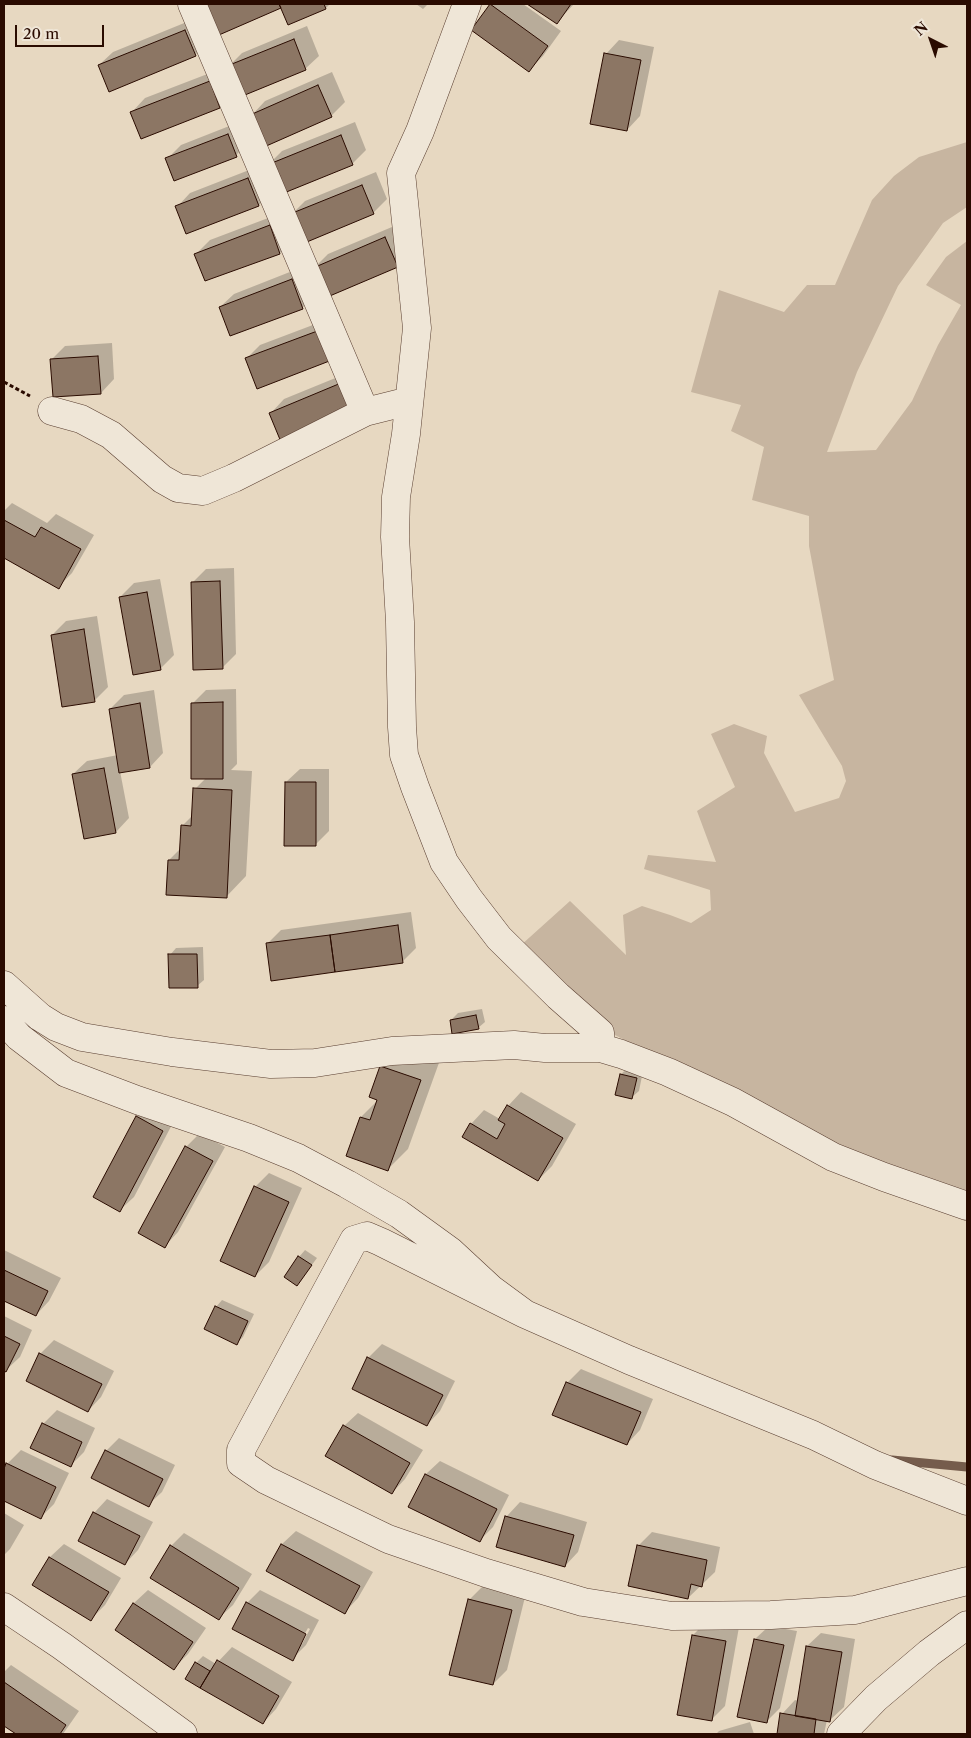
<!DOCTYPE html>
<html>
<head>
<meta charset="utf-8">
<style>
	body { margin:0 }
	#map { position:relative; width:971px; height:1738px; overflow:hidden; background:#e7d8c1; font-family:"Libre Caslon Text",serif }
	canvas { display:block }
	.frame { position:absolute; inset:0; border:5px solid #2a0b00; pointer-events:none }
	.north { position:absolute; left:906px; top:15px; width:50px; height:50px; -webkit-text-stroke:4px #efe6d7; paint-order:stroke; rotate:319deg; font-size:14px; font-weight:700; line-height:20px; text-align:center; color:#2a0b00 }
	.north::after { content:''; display:block; margin:auto; width:18px; height:22px; background:#2a0b00; clip-path:polygon(50% 0,100% 100%,50% 72%,0 100%) }
	.scale { position:absolute; left:15px; top:25px; width:89px; height:22px; box-sizing:border-box; border:2px solid #2a0b00; border-top:0; padding-left:6px; font-size:15px; line-height:18px; white-space:nowrap; color:#2a0b00; -webkit-text-stroke:4px #efe6d7; paint-order:stroke }
</style>
</head>
<body>
<div id="map">
<canvas width="971" height="1738"></canvas>
<div class="frame"></div>
<div class="north">N</div>
<div class="scale">20 m</div>
</div>
<script>
const context = document.querySelector('canvas').getContext('2d');
context.lineJoin = 'round';
function fill(path, color) { context.fillStyle = color; context.fill(path, 'evenodd'); }
const toPath = rows => new Path2D(rows.map(r => 'M' + r).join(''));
function stroke(path, color, width, dash) { context.strokeStyle = color; context.lineWidth = width; context.lineCap = dash ? 'butt' : 'round'; context.setLineDash(dash || []); context.stroke(path); }
fill(toPath([
	[967,142,967,207,943,223,898,286,857,372,827,452,876,450,912,401,938,345,961,305,926,285,946,257,967,241,967,1200,926,1187,661,1059,615,1035,551,977,520,946,570,901,626,955,623,915,642,906,670,915,691,923,711,910,710,890,644,869,648,855,716,862,697,811,735,787,711,734,734,724,767,736,764,753,795,812,839,798,846,781,842,766,799,695,834,680,809,546,809,516,752,500,764,447,731,431,741,405,691,392,719,290,784,312,807,285,835,285,872,200,894,176,919,157]
]), '#c7b5a0');
fill(toPath([
	[204,4,330,4,326,8,289,24,281,6,212,37],
	[416,4,428,4,423,9],
	[491,4,523,4,561,31,543,56,529,70,473,29],
	[529,4,574,4,557,22],
	[199,17,209,41,195,55,99,65,113,52],
	[307,26,319,56,305,69,228,67,242,53],
	[619,40,654,47,640,116,627,130,606,54],
	[223,68,233,93,219,107,132,112,145,98],
	[332,72,345,102,331,116,252,115,265,101],
	[242,121,250,142,236,155,167,159,181,145],
	[355,122,366,150,352,164,268,165,282,151],
	[262,165,272,192,259,205,177,207,190,193],
	[376,172,387,199,373,213,291,215,305,201],
	[284,212,293,239,280,253,205,280,196,254,210,240],
	[399,224,397,266,314,268,328,254],
	[305,266,316,294,302,308,220,307,234,294],
	[334,317,257,387,246,359,260,345],
	[112,343,114,379,101,393,51,360,65,346],
	[355,370,352,412,271,413,284,399],
	[12,503,47,523,56,514,94,535,72,573,58,587,4,556,4,511],
	[234,568,236,654,222,668,192,583,206,569],
	[160,579,174,655,160,669,120,597,134,583],
	[97,616,108,687,94,701,52,635,66,621],
	[236,689,237,764,231,770,252,771,246,876,226,897,169,860,181,848,182,826,193,815,195,789,206,778,192,704,206,690],
	[154,690,163,753,150,767,120,771,129,818,116,832,73,774,87,761,118,755,110,709,124,695],
	[300,769,329,769,329,831,315,845,286,782],
	[411,912,416,948,402,962,267,944,281,930],
	[203,947,204,980,197,986,170,955,176,948],
	[482,1009,485,1022,478,1028,451,1020,458,1013],
	[401,1046,440,1060,408,1149,388,1169,361,1117,379,1099,381,1066],
	[628,1068,643,1071,639,1091,632,1097,621,1074],
	[521,1092,576,1124,552,1166,538,1180,471,1124,484,1110,500,1119,508,1106],
	[150,1103,176,1117,134,1197,120,1210,137,1117],
	[200,1133,225,1147,178,1232,165,1246,186,1147],
	[269,1173,302,1188,269,1262,255,1276,255,1187],
	[4,1250,61,1278,49,1301,36,1315,4,1300],
	[305,1250,317,1258,297,1285,299,1257],
	[222,1300,254,1314,243,1337,237,1343,216,1307],
	[4,1316,32,1330,20,1357,6,1370,4,1369],
	[54,1340,114,1371,101,1397,88,1411,40,1354],
	[382,1344,455,1381,440,1411,427,1425,368,1358],
	[581,1369,653,1399,640,1430,627,1444,567,1383],
	[57,1410,95,1428,84,1452,70,1466,43,1424],
	[358,1413,423,1450,405,1479,392,1493,344,1426],
	[119,1438,175,1465,162,1492,148,1505,106,1451],
	[21,1450,69,1473,54,1504,40,1518,4,1500,4,1472,7,1464],
	[440,1461,509,1495,493,1527,479,1541,409,1506,426,1474],
	[107,1499,153,1522,138,1550,125,1564,94,1513],
	[520,1502,587,1522,578,1552,565,1566,498,1546,507,1516],
	[4,1513,24,1525,10,1549,4,1555],
	[296,1531,373,1572,358,1598,345,1612,268,1571,282,1544],
	[652,1532,720,1547,715,1572,688,1598,638,1546],
	[184,1533,252,1574,233,1605,219,1618,171,1546],
	[64,1544,121,1578,105,1605,91,1619,34,1585,50,1557],
	[483,1586,525,1597,507,1670,493,1684,469,1600],
	[148,1590,206,1628,188,1654,174,1668,117,1630,134,1603],
	[260,1590,319,1620,306,1645,292,1659,247,1603],
	[308,1628,310,1629,302,1644,299,1644],
	[707,1621,739,1627,725,1706,711,1720,679,1714,693,1635],
	[769,1626,797,1631,780,1708,766,1722,755,1639],
	[821,1633,855,1639,844,1707,830,1720,827,1720,824,1734,778,1734,782,1714,795,1700,799,1701,807,1646],
	[232,1647,292,1682,276,1709,263,1723,187,1679,196,1663,203,1656,216,1664],
	[11,1665,79,1711,63,1734,18,1734,4,1724,4,1672],
	[750,1722,754,1734,716,1734,719,1731]
]), '#0003');
stroke(toPath([
	[892,1460,967,1467]
]), '#755c4c', 9);
const building = toPath([
	[207,4,279,4,281,8,212,38,207,4],
	[279,4,324,4,326,9,288,25,279,4],
	[490,4,548,46,529,72,471,30,490,4],
	[527,4,571,4,557,24,527,4],
	[185,30,196,56,109,92,98,65,185,30],
	[294,39,306,70,240,97,227,66,294,39],
	[604,53,641,60,627,131,590,124,604,53],
	[210,81,220,108,141,139,130,112,210,81],
	[318,85,332,117,264,147,250,115,318,85],
	[228,134,237,157,174,181,165,158,228,134],
	[341,135,353,165,279,195,267,165,341,135],
	[248,178,259,206,186,234,175,206,248,178],
	[362,185,374,214,302,244,290,214,362,185],
	[270,225,280,254,205,281,194,254,270,225],
	[385,237,398,267,325,298,313,268,385,237],
	[292,279,303,309,230,336,219,307,292,279],
	[320,330,332,360,257,389,245,358,320,330],
	[98,356,101,394,53,397,50,359,98,356],
	[341,383,353,413,281,442,269,413,341,383],
	[4,520,35,537,41,527,81,549,59,589,4,558,4,520],
	[220,581,223,669,193,670,191,582,220,581],
	[147,592,161,670,133,675,119,597,147,592],
	[84,629,95,702,62,707,51,635,84,629],
	[223,702,223,779,191,779,191,703,223,702],
	[140,703,150,768,119,773,109,709,140,703],
	[104,768,116,833,84,839,72,774,104,768],
	[285,782,316,782,316,846,284,846,285,782],
	[193,788,232,790,227,898,166,895,168,860,179,860,181,825,191,826,193,788],
	[398,925,403,963,335,972,330,935,398,925],
	[330,935,335,972,271,981,266,943,330,935],
	[168,954,197,954,198,988,169,988,168,954],
	[476,1015,479,1029,452,1034,450,1020,476,1015],
	[380,1066,421,1080,388,1171,346,1156,360,1117,370,1120,377,1100,369,1097,380,1066],
	[620,1074,637,1078,632,1099,615,1095,620,1074],
	[507,1105,563,1138,538,1181,462,1137,470,1123,497,1139,505,1124,498,1120,507,1105],
	[136,1116,163,1131,120,1212,93,1197,136,1116],
	[185,1146,213,1161,165,1248,138,1233,185,1146],
	[254,1186,289,1202,255,1277,220,1261,254,1186],
	[298,1256,312,1265,297,1286,284,1277,298,1256],
	[4,1270,48,1291,36,1316,4,1301,4,1270],
	[215,1306,248,1321,237,1345,204,1329,215,1306],
	[4,1336,20,1344,6,1372,4,1371,4,1336],
	[39,1353,102,1384,88,1412,26,1381,39,1353],
	[367,1357,443,1395,427,1426,352,1389,367,1357],
	[566,1382,641,1412,627,1445,552,1415,566,1382],
	[42,1423,82,1442,71,1467,30,1448,42,1423],
	[343,1425,410,1463,392,1494,325,1456,343,1425],
	[105,1450,163,1479,149,1507,91,1478,105,1450],
	[6,1463,56,1487,41,1519,4,1501,4,1469,6,1463],
	[425,1474,497,1509,480,1542,408,1507,425,1474],
	[93,1512,140,1536,125,1565,78,1541,93,1512],
	[505,1516,574,1535,565,1567,496,1547,505,1516],
	[281,1544,360,1586,345,1614,266,1571,281,1544],
	[170,1545,239,1588,219,1620,150,1578,170,1545],
	[637,1545,707,1560,702,1587,691,1584,688,1599,628,1586,637,1545],
	[49,1557,109,1592,91,1621,32,1585,49,1557],
	[468,1599,512,1610,493,1685,449,1675,468,1599],
	[246,1602,306,1634,293,1661,232,1629,246,1602],
	[133,1603,193,1642,174,1670,115,1630,133,1603],
	[692,1635,726,1641,712,1721,677,1715,692,1635],
	[754,1639,784,1645,767,1723,737,1717,754,1639],
	[806,1646,842,1652,830,1722,795,1716,806,1646],
	[217,1660,279,1696,263,1724,200,1688,217,1660],
	[195,1662,210,1671,200,1688,185,1679,195,1662],
	[4,1682,66,1725,60,1734,16,1734,4,1726,4,1682],
	[780,1713,816,1719,814,1734,777,1734,780,1713]
]);
fill(building, '#8c7664');
stroke(building, '#2a0b00', 1);
const minor = toPath([
	[192,4,365,412],
	[467,4,420,131,401,173,417,328,406,434,396,497,395,537,400,622,402,727,404,755,415,787,444,862,469,899,499,938,558,996,600,1033,601,1048],
	[52,411,81,419,111,435,162,479,178,488,203,491,234,478,365,412,409,401],
	[4,985,40,1017,56,1027,82,1037,172,1052,271,1064,315,1063,392,1051,514,1045,545,1048,601,1048,621,1054,668,1072,733,1102,833,1157,884,1177,967,1206],
	[4,1020,19,1037,66,1073,137,1100,249,1138,298,1158,347,1184,399,1214,450,1251,491,1289,525,1314,629,1360,813,1435,875,1465,967,1501],
	[525,1314,381,1242,367,1236,354,1240,241,1450,241,1463,266,1480,388,1539,486,1573,583,1602,672,1616,771,1615,855,1610,967,1581],
	[4,1607,62,1646,183,1734],
	[841,1734,876,1698,929,1653,967,1625]
]);
stroke(minor, '#593e30', 29);
stroke(toPath([
	[4,382,30,396]
]), '#2a0b00', 3, [4, 2.5]);
stroke(minor, '#efe6d7', 28);
</script>
</body>
</html>
